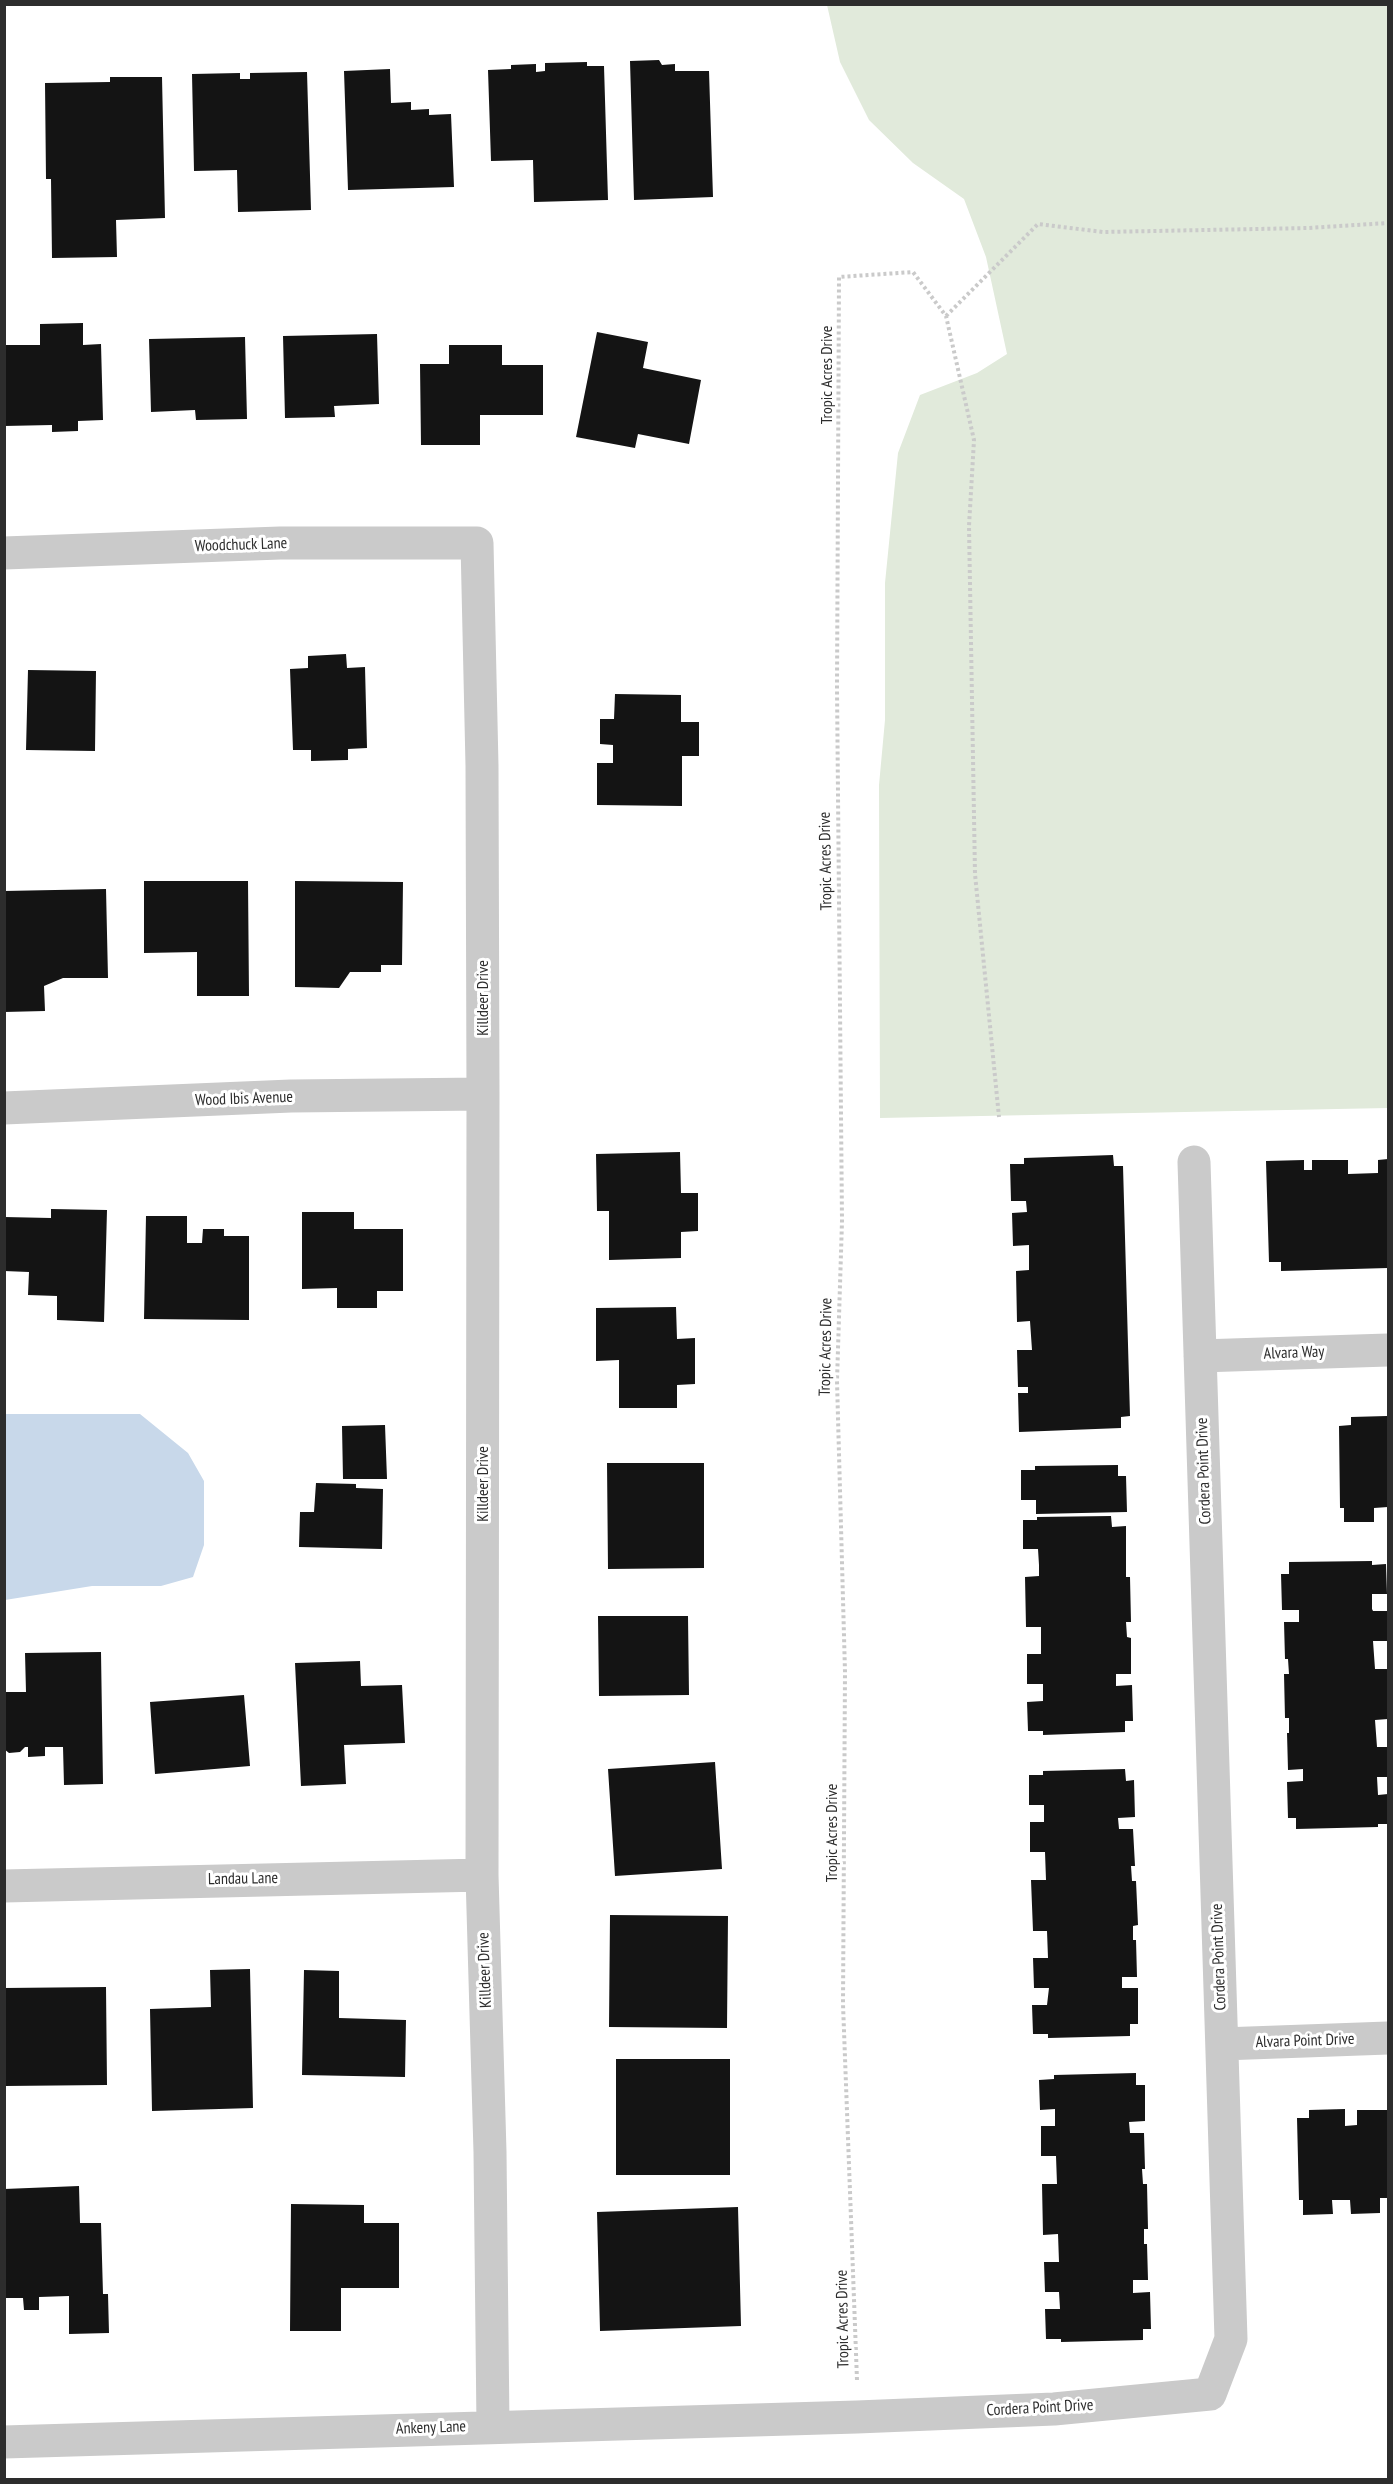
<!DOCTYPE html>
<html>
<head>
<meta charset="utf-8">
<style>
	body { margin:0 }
	#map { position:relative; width:1393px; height:2484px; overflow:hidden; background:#fff; font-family:"PT Sans Narrow",sans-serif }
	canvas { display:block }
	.frame { position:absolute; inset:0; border:6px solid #2d2d2d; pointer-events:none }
</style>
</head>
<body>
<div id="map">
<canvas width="1393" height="2484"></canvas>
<div class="frame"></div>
</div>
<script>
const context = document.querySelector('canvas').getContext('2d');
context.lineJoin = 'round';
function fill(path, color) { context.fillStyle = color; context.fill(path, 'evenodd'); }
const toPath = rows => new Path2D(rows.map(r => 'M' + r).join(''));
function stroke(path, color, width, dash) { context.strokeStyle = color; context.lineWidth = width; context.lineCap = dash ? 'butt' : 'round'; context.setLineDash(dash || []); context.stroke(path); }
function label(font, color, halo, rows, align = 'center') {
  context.font = font + ' "PT Sans Narrow",sans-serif'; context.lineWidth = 6; context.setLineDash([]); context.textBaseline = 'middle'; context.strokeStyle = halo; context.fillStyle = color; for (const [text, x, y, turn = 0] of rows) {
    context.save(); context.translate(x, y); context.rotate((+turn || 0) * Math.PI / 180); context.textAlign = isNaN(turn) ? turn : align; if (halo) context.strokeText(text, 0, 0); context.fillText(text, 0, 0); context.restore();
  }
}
fill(toPath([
	[827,5,1388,5,1388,1108,880,1118,879,785,885,720,885,583,898,453,920,395,977,373,1007,354,986,257,964,199,913,163,869,120,840,62]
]), '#e1eadb');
fill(toPath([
	[5,1414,140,1414,188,1453,204,1481,204,1545,193,1577,161,1586,92,1586,5,1600]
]), '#c8d8ea');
fill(toPath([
	[659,60,662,65,675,64,675,71,709,71,713,197,634,200,630,61],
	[587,62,587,66,604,66,608,200,534,202,533,160,491,161,488,70,511,69,511,65,536,64,536,72,545,71,545,63],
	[390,69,391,103,411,102,411,110,429,109,429,115,451,114,454,187,348,190,344,71],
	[307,72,311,210,238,212,237,170,194,171,192,74,240,73,240,79,250,79,250,73],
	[110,77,162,77,165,218,116,220,117,257,52,258,51,179,46,179,45,83,110,82],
	[83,323,83,345,101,344,103,420,78,421,78,431,52,432,52,425,4,426,4,345,40,345,40,324],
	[597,332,648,342,643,368,701,380,689,444,638,434,635,448,576,437],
	[377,334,379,404,334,406,335,417,285,418,283,336],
	[245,337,247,419,196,420,195,410,151,412,149,339],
	[449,345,502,345,502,365,543,365,543,415,480,415,480,445,421,445,420,364,449,364],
	[346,654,347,668,365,667,367,748,348,749,348,760,311,761,311,750,293,750,290,669,308,668,308,656],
	[28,670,96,671,95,751,26,750],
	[615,694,681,695,681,722,699,722,699,756,682,756,682,806,597,805,597,763,613,763,613,745,600,744,600,719,614,719],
	[144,881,248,881,249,996,197,996,197,952,144,953],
	[295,881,403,882,402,965,381,965,381,972,350,972,339,988,295,987],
	[106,889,108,978,63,978,44,986,45,1011,4,1012,4,891],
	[680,1152,681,1193,698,1193,698,1231,681,1232,681,1258,609,1260,609,1211,597,1211,596,1154],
	[1113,1155,1114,1166,1123,1166,1130,1416,1121,1417,1121,1428,1019,1432,1018,1393,1028,1393,1028,1387,1018,1387,1017,1350,1032,1350,1030,1321,1017,1322,1016,1271,1029,1270,1029,1245,1013,1246,1012,1213,1027,1212,1026,1201,1011,1201,1010,1164,1024,1164,1024,1158],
	[1388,1159,1388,1268,1281,1271,1281,1262,1269,1262,1266,1161,1304,1160,1304,1170,1312,1170,1312,1160,1348,1160,1348,1174,1378,1173,1378,1160],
	[51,1209,107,1210,104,1322,57,1320,57,1296,28,1295,29,1272,4,1271,4,1217,51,1218],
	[302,1212,354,1212,354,1229,403,1229,403,1291,377,1291,377,1308,337,1308,337,1288,302,1289],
	[146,1216,187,1216,187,1243,202,1243,203,1229,224,1229,224,1236,249,1236,249,1320,144,1319],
	[676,1307,677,1339,695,1338,695,1384,677,1385,677,1408,619,1408,619,1360,596,1361,596,1308],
	[1387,1416,1388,1507,1374,1508,1374,1522,1344,1522,1344,1508,1340,1508,1339,1426,1351,1425,1351,1417],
	[385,1425,387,1479,343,1479,342,1426],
	[607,1463,704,1463,704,1568,608,1569],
	[1118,1465,1118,1476,1126,1476,1127,1512,1036,1514,1036,1500,1021,1500,1021,1470,1035,1470,1035,1466],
	[316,1483,356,1484,356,1488,383,1489,382,1549,299,1547,300,1512,314,1512],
	[1111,1516,1112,1527,1126,1526,1126,1577,1130,1577,1131,1622,1126,1622,1127,1637,1131,1638,1131,1674,1116,1674,1116,1686,1132,1685,1133,1721,1125,1721,1125,1732,1043,1735,1043,1731,1028,1731,1027,1702,1043,1701,1043,1684,1027,1684,1027,1654,1041,1654,1041,1627,1026,1627,1025,1577,1039,1576,1039,1565,1038,1549,1023,1549,1023,1520,1037,1520,1037,1517],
	[1372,1561,1372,1565,1386,1564,1387,1594,1372,1594,1372,1609,1373,1611,1387,1611,1388,1641,1373,1641,1375,1669,1388,1669,1388,1719,1375,1720,1377,1747,1388,1747,1388,1777,1377,1777,1378,1795,1388,1794,1388,1824,1378,1824,1378,1827,1296,1829,1296,1818,1288,1818,1287,1782,1303,1781,1303,1769,1288,1770,1287,1733,1289,1733,1289,1718,1285,1718,1284,1674,1289,1674,1288,1659,1285,1659,1284,1622,1299,1622,1299,1610,1282,1610,1281,1574,1289,1574,1289,1562],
	[598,1616,688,1616,689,1695,599,1696],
	[101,1652,103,1784,64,1785,63,1747,45,1747,45,1756,28,1757,28,1747,25,1747,20,1752,9,1753,4,1749,4,1692,26,1692,25,1653],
	[360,1661,361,1686,402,1685,405,1743,344,1745,346,1784,301,1786,295,1663],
	[244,1695,250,1766,155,1774,150,1702],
	[715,1762,722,1869,615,1876,608,1769],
	[1125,1769,1126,1781,1134,1780,1135,1817,1118,1818,1119,1829,1133,1829,1135,1866,1131,1866,1132,1881,1136,1881,1138,1925,1133,1926,1133,1940,1136,1940,1137,1977,1122,1977,1122,1988,1138,1988,1138,2024,1130,2024,1130,2036,1048,2038,1048,2034,1033,2034,1032,2005,1047,2005,1049,1988,1034,1988,1033,1958,1048,1958,1047,1931,1033,1931,1031,1880,1046,1880,1045,1852,1030,1852,1030,1822,1044,1822,1044,1805,1029,1805,1029,1775,1043,1775,1043,1771],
	[610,1915,728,1916,727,2028,609,2027],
	[250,1969,253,2108,152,2111,150,2009,211,2007,210,1970],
	[304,1970,339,1971,339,2018,406,2020,405,2077,302,2075],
	[106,1987,107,2085,4,2086,4,1988],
	[616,2059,730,2059,730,2175,616,2175],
	[1136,2073,1136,2085,1145,2085,1145,2121,1129,2122,1130,2133,1144,2133,1145,2169,1142,2169,1143,2184,1147,2184,1148,2229,1144,2229,1144,2244,1147,2244,1148,2280,1133,2280,1133,2293,1150,2292,1151,2329,1143,2329,1143,2340,1061,2342,1061,2339,1046,2339,1045,2309,1060,2309,1059,2292,1045,2292,1044,2262,1059,2262,1058,2234,1043,2235,1042,2184,1057,2184,1056,2156,1041,2156,1041,2126,1055,2126,1055,2109,1040,2110,1039,2080,1054,2079,1054,2075],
	[1345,2109,1345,2126,1357,2125,1357,2110,1388,2110,1388,2198,1380,2198,1380,2213,1351,2214,1350,2200,1332,2200,1333,2214,1303,2215,1303,2200,1299,2200,1297,2118,1309,2118,1309,2110],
	[79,2186,80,2223,101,2223,103,2294,108,2294,109,2333,69,2334,69,2296,39,2297,39,2310,24,2310,23,2298,4,2298,4,2189],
	[291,2204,364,2205,364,2223,399,2223,399,2288,341,2288,341,2331,290,2331],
	[738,2207,741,2326,600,2331,597,2212]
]), '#141414');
stroke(toPath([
	[946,316,1038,224,1103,232,1308,228,1388,223],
	[857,2380,843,2004,845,1672,837,1381,842,1221,837,687,839,277,913,272,946,316,974,440,969,526,975,874,999,1117]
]), '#cacaca', 4, [3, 3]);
stroke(toPath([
	[4,553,280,543,477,543,482,766,483,1094,482,1875,490,2152,493,2426],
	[4,1108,291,1096,483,1094],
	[1200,1356,1388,1350],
	[4,1886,482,1875],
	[1222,2044,1388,2038],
	[4,2442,857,2417,1054,2409,1210,2394,1231,2339,1194,1162]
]), '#cacaca', 33);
label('16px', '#2d2d2d', '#fff', [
	["Tropic Acres Drive",827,375,-90],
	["Woodchuck Lane",241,545,-2],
	["Tropic Acres Drive",826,861,-91],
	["Killdeer Drive",483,998,-90],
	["Wood Ibis Avenue",244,1099,-2],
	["Tropic Acres Drive",826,1347,-89],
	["Alvara Way",1294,1353,-2],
	["Cordera Point Drive",1204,1471,-92],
	["Killdeer Drive",483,1484,-90],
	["Tropic Acres Drive",832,1833,-90],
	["Landau Lane",243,1879,-1],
	["Cordera Point Drive",1219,1957,-92],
	["Killdeer Drive",485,1970,-92],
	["Alvara Point Drive",1305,2041,-2],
	["Tropic Acres Drive",843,2319,-91],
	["Cordera Point Drive",1040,2408,-3],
	["Ankeny Lane",431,2428,-2]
]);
</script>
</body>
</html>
